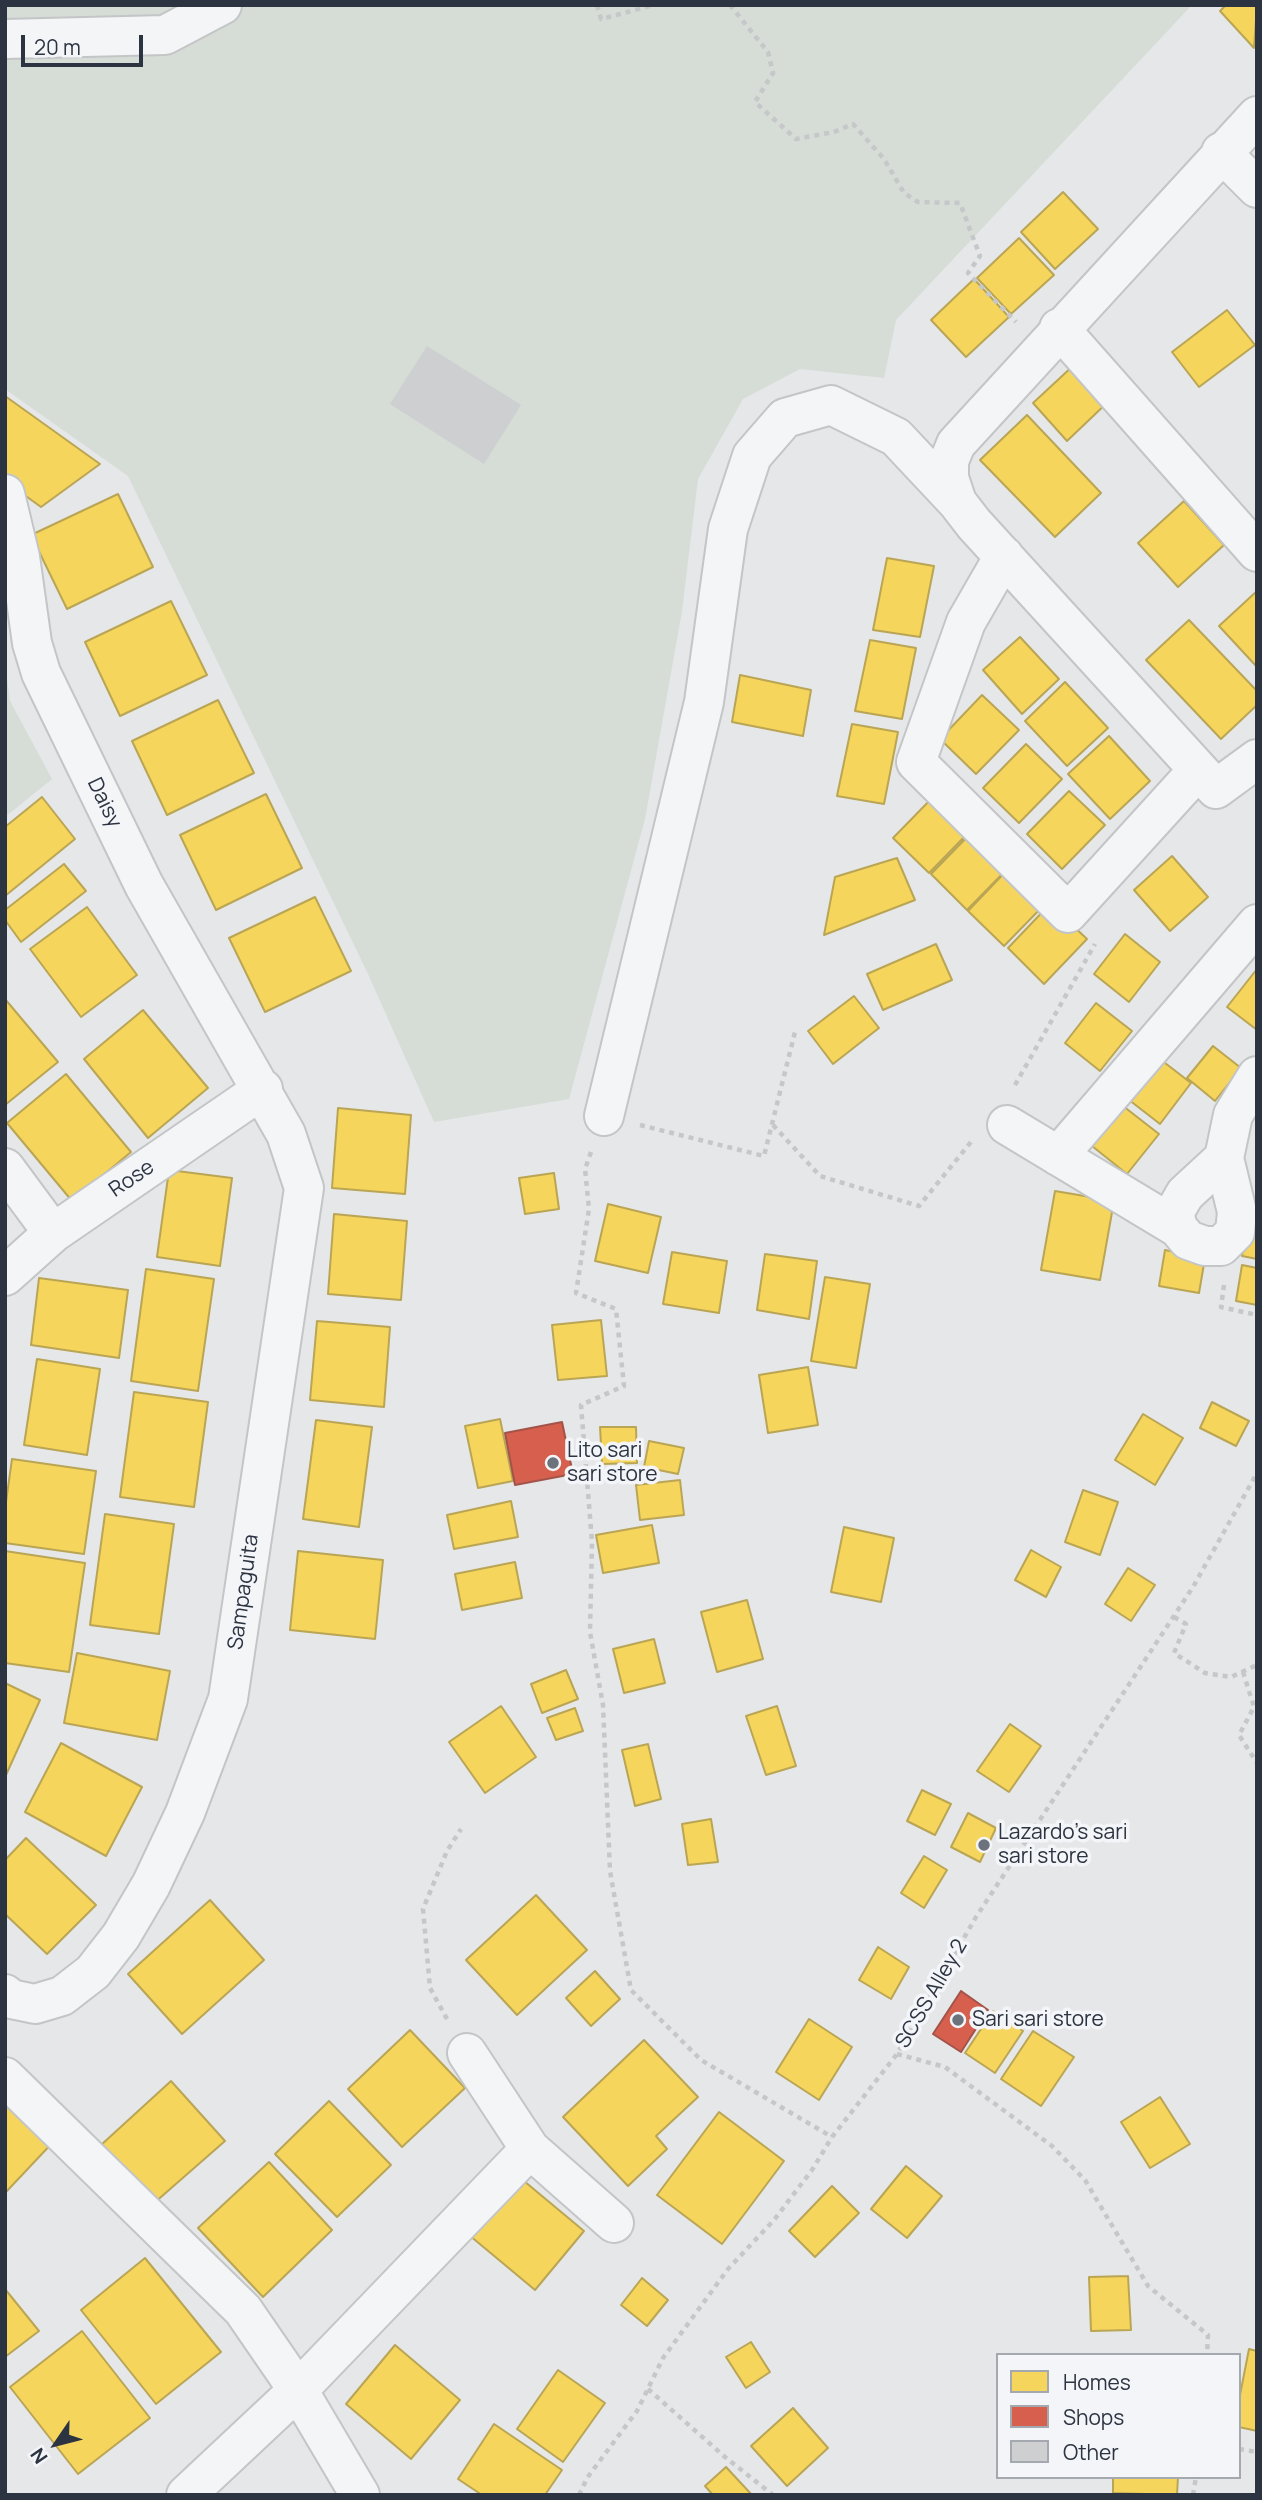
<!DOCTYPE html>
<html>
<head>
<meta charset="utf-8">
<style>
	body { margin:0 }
	#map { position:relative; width:1262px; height:2500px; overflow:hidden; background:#e5e7e9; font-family:Manrope,sans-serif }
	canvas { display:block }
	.frame { position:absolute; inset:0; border:7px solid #2d3441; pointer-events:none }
	.legend { position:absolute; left:996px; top:2353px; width:245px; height:126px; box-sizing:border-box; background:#f3f5f8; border:2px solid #a4a8af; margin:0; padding:9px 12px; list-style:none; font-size:21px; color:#2d3441 }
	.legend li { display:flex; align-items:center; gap:14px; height:35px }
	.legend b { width:35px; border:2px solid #a4a8af }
	.north { position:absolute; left:21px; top:2409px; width:70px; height:70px; -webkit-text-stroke:5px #f3f5f8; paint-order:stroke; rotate:235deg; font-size:19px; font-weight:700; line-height:28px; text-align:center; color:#2d3441 }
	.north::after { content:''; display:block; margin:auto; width:24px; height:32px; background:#2d3441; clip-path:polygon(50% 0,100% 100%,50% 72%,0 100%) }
	.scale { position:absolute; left:21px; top:35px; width:122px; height:32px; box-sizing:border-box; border:4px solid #2d3441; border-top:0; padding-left:9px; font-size:21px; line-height:24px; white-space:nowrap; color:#2d3441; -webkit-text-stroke:5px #f3f5f8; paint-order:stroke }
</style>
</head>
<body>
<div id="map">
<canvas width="1262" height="2500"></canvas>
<div class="frame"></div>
<ul class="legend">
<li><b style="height:19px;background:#f6d55c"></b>Homes</li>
<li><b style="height:19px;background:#d6604d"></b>Shops</li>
<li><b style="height:19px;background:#cdcfd1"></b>Other</li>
</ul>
<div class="north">N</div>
<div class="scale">20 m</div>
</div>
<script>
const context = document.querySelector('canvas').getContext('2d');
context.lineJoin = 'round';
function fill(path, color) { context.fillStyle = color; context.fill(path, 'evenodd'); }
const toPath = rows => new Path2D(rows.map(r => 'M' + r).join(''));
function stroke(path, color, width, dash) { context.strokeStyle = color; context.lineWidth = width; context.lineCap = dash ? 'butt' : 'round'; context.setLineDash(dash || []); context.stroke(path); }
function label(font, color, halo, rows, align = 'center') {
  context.font = font + ' Manrope,sans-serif'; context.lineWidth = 7; context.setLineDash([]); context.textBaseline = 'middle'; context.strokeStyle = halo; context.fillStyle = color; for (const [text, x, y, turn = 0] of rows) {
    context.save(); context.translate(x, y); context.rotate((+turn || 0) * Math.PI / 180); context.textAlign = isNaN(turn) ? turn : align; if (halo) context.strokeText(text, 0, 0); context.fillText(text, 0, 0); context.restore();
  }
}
fill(toPath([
	[5,5,1192,5,896,320,884,378,800,369,743,399,698,479,682,611,645,819,569,1099,434,1122,368,974,128,476,5,389],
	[5,662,10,701,52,779,5,817]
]), '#d6dcd6');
const homes = toPath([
	[1226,5,1257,5,1254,48,1220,11,1226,5],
	[1063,192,1098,229,1055,269,1021,232,1063,192],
	[1019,238,1054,275,1011,314,977,278,1019,238],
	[974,279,1009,317,966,357,931,320,974,279],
	[1227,310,1255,345,1199,387,1172,352,1227,310],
	[1075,364,1110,400,1067,441,1033,403,1075,364],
	[5,396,100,464,41,507,5,481,5,396],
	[1027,415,1101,493,1055,537,980,460,1027,415],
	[118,494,153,567,67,609,31,535,118,494],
	[1184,501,1224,545,1178,587,1138,543,1184,501],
	[887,558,934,566,920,637,873,630,887,558],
	[1257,591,1257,667,1219,626,1257,591],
	[171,601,207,675,120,716,85,642,171,601],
	[1189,620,1257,691,1257,705,1221,739,1146,660,1189,620],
	[1020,637,1059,679,1022,714,983,670,1020,637],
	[870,640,916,648,902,719,855,711,870,640],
	[740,675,811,690,803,736,732,722,740,675],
	[1065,682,1108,728,1067,766,1025,721,1065,682],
	[982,695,1019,730,976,774,940,739,982,695],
	[218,700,254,773,167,815,132,741,218,700],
	[852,724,898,732,884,804,837,796,852,724],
	[1109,736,1150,781,1110,819,1068,774,1109,736],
	[1026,744,1062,779,1019,823,983,788,1026,744],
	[1069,791,1105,825,1062,869,1027,834,1069,791],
	[266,794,302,868,216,910,180,835,266,794],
	[936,794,972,829,929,873,893,838,936,794],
	[42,797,75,839,5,896,5,827,42,797],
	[974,830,1010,866,967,910,931,874,974,830],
	[1172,856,1208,897,1170,931,1134,890,1172,856],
	[897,858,915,900,824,935,835,877,897,858],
	[64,864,86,891,21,942,5,920,5,910,64,864],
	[1011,866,1047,902,1004,946,968,911,1011,866],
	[315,897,351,971,265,1012,229,938,315,897],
	[1050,904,1087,939,1044,984,1008,948,1050,904],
	[87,907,137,975,81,1017,30,949,87,907],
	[1125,934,1160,962,1129,1002,1094,974,1125,934],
	[936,944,952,980,883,1010,867,974,936,944],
	[1257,969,1257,1030,1227,1007,1257,969],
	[854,996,879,1028,833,1064,808,1031,854,996],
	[5,999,58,1062,5,1105,5,999],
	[1096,1003,1132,1031,1100,1071,1065,1043,1096,1003],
	[143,1010,208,1088,148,1138,84,1059,143,1010],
	[1213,1046,1241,1068,1215,1101,1187,1078,1213,1046],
	[1156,1056,1191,1083,1160,1124,1124,1096,1156,1056],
	[66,1074,131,1152,72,1201,7,1123,66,1074],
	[1123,1106,1159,1134,1127,1174,1092,1146,1123,1106],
	[338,1108,411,1115,405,1194,332,1188,338,1108],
	[169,1170,232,1178,220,1266,157,1257,169,1170],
	[554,1173,559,1209,525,1214,519,1178,554,1173],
	[1055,1191,1114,1201,1100,1280,1041,1270,1055,1191],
	[608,1204,661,1217,648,1273,595,1261,608,1204],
	[334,1214,407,1221,401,1300,328,1294,334,1214],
	[1249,1221,1257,1222,1257,1259,1242,1256,1249,1221],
	[1165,1250,1205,1258,1199,1293,1159,1286,1165,1250],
	[672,1252,727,1261,719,1313,663,1304,672,1252],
	[765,1254,817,1261,809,1319,757,1310,765,1254],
	[1242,1265,1257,1268,1257,1305,1236,1301,1242,1265],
	[146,1269,214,1279,198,1391,131,1381,146,1269],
	[825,1277,870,1284,856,1368,811,1361,825,1277],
	[39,1278,128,1290,119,1358,31,1345,39,1278],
	[601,1320,607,1376,558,1380,552,1325,601,1320],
	[317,1321,390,1327,384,1407,310,1400,317,1321],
	[37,1359,100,1369,87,1455,24,1445,37,1359],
	[808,1367,818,1425,768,1433,759,1375,808,1367],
	[134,1392,208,1402,194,1507,120,1497,134,1392],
	[1212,1402,1249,1421,1236,1446,1200,1428,1212,1402],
	[1143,1414,1183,1438,1155,1485,1115,1460,1143,1414],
	[500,1419,513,1481,478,1488,465,1426,500,1419],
	[316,1420,372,1427,359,1527,303,1519,316,1420],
	[600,1427,636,1427,637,1463,602,1464,600,1427],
	[649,1441,684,1448,678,1474,644,1467,649,1441],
	[12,1459,96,1471,84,1554,5,1543,5,1509,12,1459],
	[680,1480,684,1515,640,1520,636,1485,680,1480],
	[1083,1490,1118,1502,1100,1555,1065,1542,1083,1490],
	[511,1501,518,1537,454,1549,447,1515,511,1501],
	[105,1514,174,1524,159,1634,90,1625,105,1514],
	[652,1525,659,1563,603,1573,596,1535,652,1525],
	[844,1527,894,1538,881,1602,831,1592,844,1527],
	[1031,1550,1061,1567,1046,1597,1015,1580,1031,1550],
	[5,1551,85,1563,69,1672,5,1663,5,1551],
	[298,1551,383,1560,375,1639,290,1630,298,1551],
	[515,1562,522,1598,462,1610,455,1574,515,1562],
	[1128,1568,1155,1585,1131,1621,1105,1604,1128,1568],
	[747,1600,763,1659,717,1672,701,1612,747,1600],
	[654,1639,665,1683,624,1693,613,1649,654,1639],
	[77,1653,170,1671,157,1740,64,1723,77,1653],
	[566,1670,578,1699,542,1713,531,1684,566,1670],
	[5,1683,40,1700,6,1775,5,1775,5,1683],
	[501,1706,536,1757,485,1793,449,1742,501,1706],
	[777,1706,796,1766,766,1775,746,1716,777,1706],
	[575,1708,583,1731,556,1740,547,1718,575,1708],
	[1010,1724,1041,1746,1009,1792,977,1771,1010,1724],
	[61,1743,142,1787,106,1856,25,1812,61,1743],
	[648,1744,661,1799,635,1806,622,1750,648,1744],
	[922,1790,951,1804,935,1835,907,1821,922,1790],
	[968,1813,996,1828,980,1862,951,1847,968,1813],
	[711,1819,718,1862,688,1865,682,1824,711,1819],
	[26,1838,96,1905,47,1954,5,1914,5,1860,26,1838],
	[924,1856,947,1870,924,1908,901,1893,924,1856],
	[536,1895,587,1950,517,2015,466,1960,536,1895],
	[210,1900,264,1960,182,2034,128,1974,210,1900],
	[878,1947,909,1967,891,1999,859,1980,878,1947],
	[595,1971,620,1999,591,2026,566,1998,595,1971],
	[993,2011,1023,2031,995,2073,965,2053,993,2011],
	[809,2019,852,2047,819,2100,776,2072,809,2019],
	[410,2030,465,2088,402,2147,348,2089,410,2030],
	[1033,2031,1074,2057,1041,2106,1001,2079,1033,2031],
	[644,2040,698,2097,656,2136,667,2149,628,2186,563,2117,644,2040],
	[171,2081,225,2141,153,2204,101,2145,171,2081],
	[5,2092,55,2140,6,2192,5,2191,5,2092],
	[1160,2097,1190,2144,1150,2168,1121,2122,1160,2097],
	[329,2101,391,2165,337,2217,275,2154,329,2101],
	[719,2112,784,2161,722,2244,657,2195,719,2112],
	[269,2162,332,2230,263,2297,198,2228,269,2162],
	[906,2166,942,2196,907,2238,871,2209,906,2166],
	[518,2176,584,2231,535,2290,469,2235,518,2176],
	[832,2186,859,2213,815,2257,789,2231,832,2186],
	[145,2258,221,2352,156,2404,81,2310,145,2258],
	[1128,2276,1131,2330,1091,2331,1089,2277,1128,2276],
	[642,2278,668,2300,647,2326,621,2305,642,2278],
	[5,2289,39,2331,5,2357,5,2289],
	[82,2331,150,2418,78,2474,10,2387,82,2331],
	[751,2342,770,2372,746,2388,726,2357,751,2342],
	[395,2345,460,2400,411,2459,346,2404,395,2345],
	[1249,2349,1257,2351,1257,2431,1239,2427,1239,2400,1249,2349],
	[558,2370,605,2403,563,2462,517,2429,558,2370],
	[793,2408,828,2448,787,2486,751,2446,793,2408],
	[494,2424,562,2470,545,2495,482,2495,458,2479,494,2424],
	[726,2467,752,2495,713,2495,705,2486,726,2467],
	[1113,2477,1178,2477,1177,2495,1113,2493,1113,2477]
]);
fill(homes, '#f6d55c');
stroke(homes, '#baa554', 2);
const shops = toPath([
	[562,1422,573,1474,515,1485,505,1433,562,1422],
	[961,1991,988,2010,961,2052,933,2034,961,1991]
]);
fill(shops, '#d6604d');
stroke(shops, '#a35349', 2);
fill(toPath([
	[427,346,521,405,484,464,390,404]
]), '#cdcfd1');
const minor = toPath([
	[5,39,165,35,222,5],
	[1257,116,956,444,949,461,949,478,957,502,974,524,1216,789,1257,759],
	[1221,152,1257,188],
	[1059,328,1257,552],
	[5,494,20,557,32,643,41,673,144,885,286,1134,304,1188,228,1699,185,1813,151,1885,121,1936,93,1972,62,1996,35,2004,11,1999,5,1994],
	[1004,556,966,622,916,762,1068,913,1198,770],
	[604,1116,704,702,728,529,752,456,785,418,831,405,896,437,957,502],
	[1007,1125,1178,1228],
	[1058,1156,1257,924],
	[1224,1158,1185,1194,1174,1213,1178,1228,1188,1240,1205,1246,1221,1246,1235,1232,1237,1212,1224,1158,1233,1115,1257,1076],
	[5,1168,53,1233],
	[5,1276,53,1233,263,1089],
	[467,2053,530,2149,614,2223],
	[5,2077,243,2310,298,2390,360,2495],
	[186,2495,298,2390,530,2149]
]);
stroke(minor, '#c3c5c7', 42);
stroke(toPath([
	[597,5,601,19,654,5],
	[730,5,768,52,773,73,755,102,796,139,834,132,853,124,884,159,904,193,918,202,960,203,980,256,968,273,1016,322],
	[1015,1085,1095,944],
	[640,1125,764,1156,796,1028],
	[773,1125,820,1176,919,1206,971,1142],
	[591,1152,585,1169,589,1209,576,1293,616,1309,624,1386,581,1405,592,1542,590,1632,603,1705,610,1871,631,1990,701,2060,832,2137],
	[1224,1285,1221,1307,1257,1315],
	[1174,1617,1186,1624,1174,1653,1205,1673,1231,1677,1257,1665],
	[1243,1672,1254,1707,1239,1735,1257,1763],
	[447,2019,430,1988,423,1909,447,1851,461,1829],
	[897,2054,945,2067,1052,2146,1085,2180,1148,2286,1208,2335,1207,2355],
	[648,2389,725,2457,773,2495],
	[1239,2449,1257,2452],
	[579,2495,587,2478,637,2411,663,2358,728,2269,774,2220,812,2170,832,2137,897,2054,976,1917,1193,1587,1257,1473],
	[1193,2495,1196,2477]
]), '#c5c7c9', 4.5, [5, 5]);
stroke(minor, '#f4f5f6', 38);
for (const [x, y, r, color] of [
	[553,1463,7,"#6d737c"],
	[984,1845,7,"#6d737c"],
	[958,2020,7,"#6d737c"]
]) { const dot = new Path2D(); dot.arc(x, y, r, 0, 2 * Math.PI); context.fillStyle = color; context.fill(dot); stroke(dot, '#f3f5f8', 2.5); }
label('21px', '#2d3441', '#f3f5f8', [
	["Daisy",104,803,64],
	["Rose",132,1179,-34],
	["Sampaguita",244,1592,-82],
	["SCSS Alley 2",932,1994,-60]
]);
label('21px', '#2d3441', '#f3f5f8', [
	["Lito sari",567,1451],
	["sari store",567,1475],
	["Lazardo’s sari",998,1833],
	["sari store",998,1857],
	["Sari sari store",972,2020]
], 'left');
</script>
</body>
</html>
